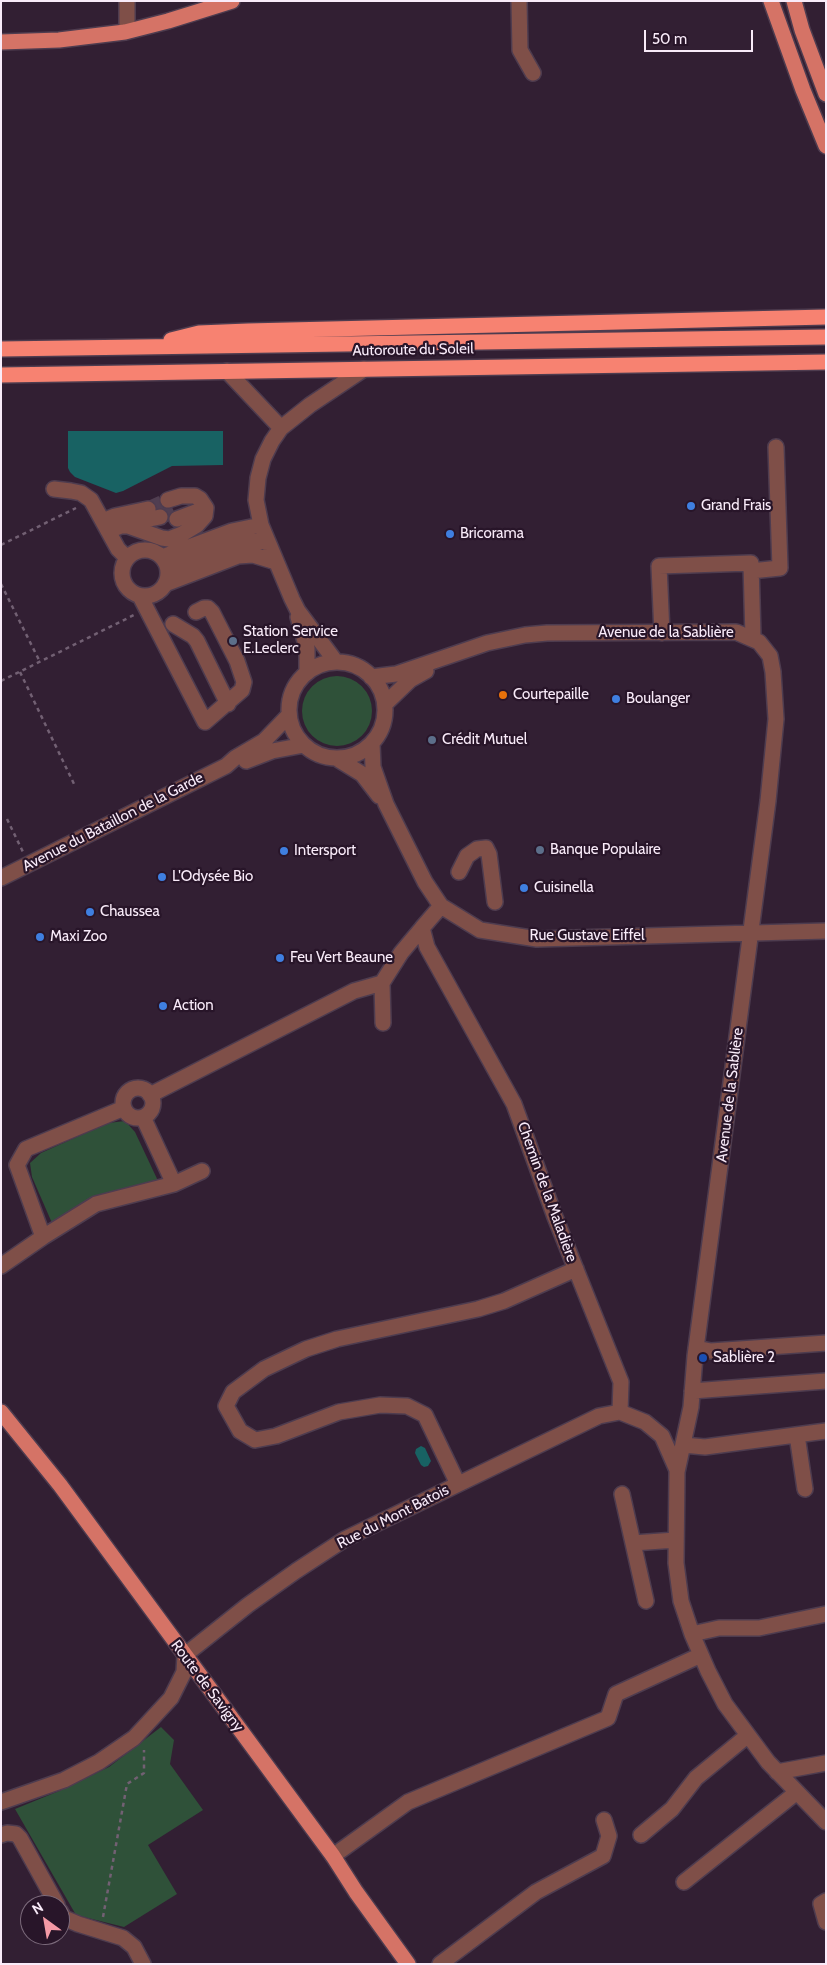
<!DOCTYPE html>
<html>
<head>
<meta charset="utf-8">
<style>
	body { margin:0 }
	#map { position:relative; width:827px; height:1965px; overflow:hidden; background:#321f33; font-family:Cabin,sans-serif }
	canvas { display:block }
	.frame { position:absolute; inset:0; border:2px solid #f9ebf9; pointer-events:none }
	.north { position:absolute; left:20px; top:1895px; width:50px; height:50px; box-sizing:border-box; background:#281529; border:1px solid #7c6b7c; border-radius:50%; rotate:328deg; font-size:14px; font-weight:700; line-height:20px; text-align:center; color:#f9ebf9 }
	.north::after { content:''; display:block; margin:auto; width:18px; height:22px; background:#f49aa6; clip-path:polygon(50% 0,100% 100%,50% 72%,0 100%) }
	.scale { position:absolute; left:644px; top:30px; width:109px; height:22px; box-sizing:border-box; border:2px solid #f9ebf9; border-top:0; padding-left:6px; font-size:15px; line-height:18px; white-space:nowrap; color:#f9ebf9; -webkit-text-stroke:4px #281529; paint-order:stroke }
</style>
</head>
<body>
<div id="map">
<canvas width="827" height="1965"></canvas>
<div class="frame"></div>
<div class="north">N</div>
<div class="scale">50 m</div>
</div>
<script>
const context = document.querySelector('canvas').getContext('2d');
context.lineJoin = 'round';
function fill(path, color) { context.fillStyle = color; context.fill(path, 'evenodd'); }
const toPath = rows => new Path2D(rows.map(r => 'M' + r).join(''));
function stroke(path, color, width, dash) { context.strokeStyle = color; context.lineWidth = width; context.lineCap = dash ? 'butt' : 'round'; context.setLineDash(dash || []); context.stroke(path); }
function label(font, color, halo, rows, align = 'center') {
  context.font = font + ' Cabin,sans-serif'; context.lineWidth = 4.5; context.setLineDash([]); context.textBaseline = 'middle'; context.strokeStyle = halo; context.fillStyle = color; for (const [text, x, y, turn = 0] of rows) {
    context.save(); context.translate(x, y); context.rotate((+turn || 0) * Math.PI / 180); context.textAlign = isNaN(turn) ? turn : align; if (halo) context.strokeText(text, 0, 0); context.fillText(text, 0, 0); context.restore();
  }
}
fill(toPath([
	'302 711a35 35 0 1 1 70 0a35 35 0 1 1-70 0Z',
	[125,1121,135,1132,159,1183,52,1223,32,1177,30,1163,41,1153,108,1123],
	[161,1727,174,1740,170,1764,203,1810,148,1845,177,1894,124,1927,76,1915,15,1809,59,1791,109,1767]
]), '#2f5139');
fill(toPath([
	[68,431,223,431,223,465,172,466,123,491,116,493,75,477,70,472,68,468],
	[421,1446,425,1448,431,1461,428,1466,424,1467,421,1465,415,1453,416,1449]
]), '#186263');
stroke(toPath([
	[148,509,168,500],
	[160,517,174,511]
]), '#503e51', 15, [15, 8]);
const minor = toPath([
	[127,1,127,31],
	[519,1,520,50,533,73],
	[227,371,281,428],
	[54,489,71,491,81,493,91,500,118,549,127,558],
	[132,514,150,519,160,517],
	[177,519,206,508],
	[103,521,115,516,148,509],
	[108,531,121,526,128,526,162,538,169,539,182,534,197,525,205,516,206,508,200,499,195,496,181,496,168,500],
	'122 573a23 23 0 1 1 46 0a23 23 0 1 1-46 0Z',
	[162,557,232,531,261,525],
	[168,570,238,543,249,541,268,542],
	[751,571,780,568,776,447],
	[165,584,238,556,253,555,276,562],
	[140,596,205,722,242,690,244,682,237,661,212,612,208,608,204,608,196,612],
	[298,617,307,648,307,673],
	[173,624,193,636,197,641,228,704],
	[662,633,659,566,751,563,753,638],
	[336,662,298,611,292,599,261,525,256,500,258,478,263,459,272,441,281,428,310,405,364,369],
	'289 710a48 48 0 1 1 96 0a48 48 0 1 1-96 0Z',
	[371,677,396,674,487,643,525,635,547,633,736,632,759,642,770,656,773,672,776,719,768,801,695,1356,691,1407,677,1472,676,1563,681,1601,692,1634,708,1671,725,1704,768,1762,826,1822],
	[385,704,410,680,426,671],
	[372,743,373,767,386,804,425,882,441,906,480,930,537,939,826,931],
	[336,758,362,774,379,796],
	[246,761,272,751,304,745],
	[459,872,467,856,477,849,486,848,489,854,495,902],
	[1,878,226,766,235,758,264,741,289,715],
	[441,906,422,928,427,947,514,1104,555,1217,621,1382,620,1412,645,1422,662,1436,677,1470],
	[382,983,383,1023],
	'123 1103a15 15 0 1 1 30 0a15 15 0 1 1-30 0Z',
	[150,1095,354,991,382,983,401,953,422,928],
	[143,1117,174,1184],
	[43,1237,96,1204,174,1184,202,1171],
	[1,1266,43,1237,17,1165,26,1149,124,1108],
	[696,1348,711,1351,826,1343],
	[692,1391,826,1381],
	[797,1435,805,1489],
	[683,1445,705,1447,826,1431],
	[458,1484,425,1415,407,1406,380,1405,339,1412,276,1436,255,1440,240,1431,226,1406,233,1392,264,1369,306,1349,337,1339,478,1309,504,1301,576,1269],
	[622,1494,646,1601],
	[633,1543,676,1540],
	[692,1634,719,1628,759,1628,826,1614],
	[777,1772,826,1763],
	[1,1802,64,1780,99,1762,134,1738,171,1698,184,1672,185,1655,248,1605,296,1571,345,1539,599,1416,620,1412],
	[1,1835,7,1833,16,1834,20,1838,57,1905],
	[641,1835,672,1809,696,1778,747,1736],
	[333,1856,408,1802,608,1718,616,1694,701,1655],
	[684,1882,797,1792],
	[826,1901,821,1904,826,1922],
	[60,1911,64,1918,78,1924,123,1938,134,1947,143,1964],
	[440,1964,536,1892,603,1856,609,1836,604,1820]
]);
const major = toPath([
	[771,1,803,90,826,146],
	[794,1,802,30,826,94],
	[1,42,59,40,125,32,168,21,232,1],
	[1,1412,60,1485,333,1856,356,1892,408,1964]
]);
const highway = toPath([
	[171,340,199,333,248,331,826,317],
	[1,349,826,337],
	[1,375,826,362]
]);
stroke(minor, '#4e3c4f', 18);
stroke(major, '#4e3c4f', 18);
stroke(highway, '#4e3c4f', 18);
stroke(toPath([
	[1,545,76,508],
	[1,584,40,662],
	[20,672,75,786],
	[1,681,134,615],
	[7,819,23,852],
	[103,1917,127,1784,144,1773,144,1750]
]), '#726073', 2.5, [4, 4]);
stroke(minor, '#7f4f48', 15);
stroke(major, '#d57366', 15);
stroke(highway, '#f78271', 15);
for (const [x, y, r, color] of [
	[691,506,5,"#3f7fe0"],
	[450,534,5,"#3f7fe0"],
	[233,641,5,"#5c6f8a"],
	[503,695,5,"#e8710a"],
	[616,699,5,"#3f7fe0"],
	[432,740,5,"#5c6f8a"],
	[540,850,5,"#5c6f8a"],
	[284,851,5,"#3f7fe0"],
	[162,877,5,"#3f7fe0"],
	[524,888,5,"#3f7fe0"],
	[90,912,5,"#3f7fe0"],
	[40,937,5,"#3f7fe0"],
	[280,958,5,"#3f7fe0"],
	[163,1006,5,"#3f7fe0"],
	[703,1358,5,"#1a4fb4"]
]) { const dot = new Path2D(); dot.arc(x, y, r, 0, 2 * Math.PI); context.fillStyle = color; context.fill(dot); stroke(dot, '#281529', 2); }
label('15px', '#f9ebf9', '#281529', [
	["Autoroute du Soleil",413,350,-1],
	["Avenue de la Sablière",666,633],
	["Avenue du Bataillon de la Garde",113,822,-27],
	["Rue Gustave Eiffel",587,936],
	["Avenue de la Sablière",730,1095,-83],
	["Chemin de la Maladière",547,1192,70],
	["Rue du Mont Batois",393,1517,-27],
	["Route de Savigny",207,1686,53]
]);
label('15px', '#f9ebf9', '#281529', [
	["Grand Frais",701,506],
	["Bricorama",460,534],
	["Station Service",243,632],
	["E.Leclerc",243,649],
	["Courtepaille",513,695],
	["Boulanger",626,699],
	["Crédit Mutuel",442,740],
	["Banque Populaire",550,850],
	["Intersport",294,851],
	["L'Odysée Bio",172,877],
	["Cuisinella",534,888],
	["Chaussea",100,912],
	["Maxi Zoo",50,937],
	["Feu Vert Beaune",290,958],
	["Action",173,1006],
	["Sablière 2",713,1358]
], 'left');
</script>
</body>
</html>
